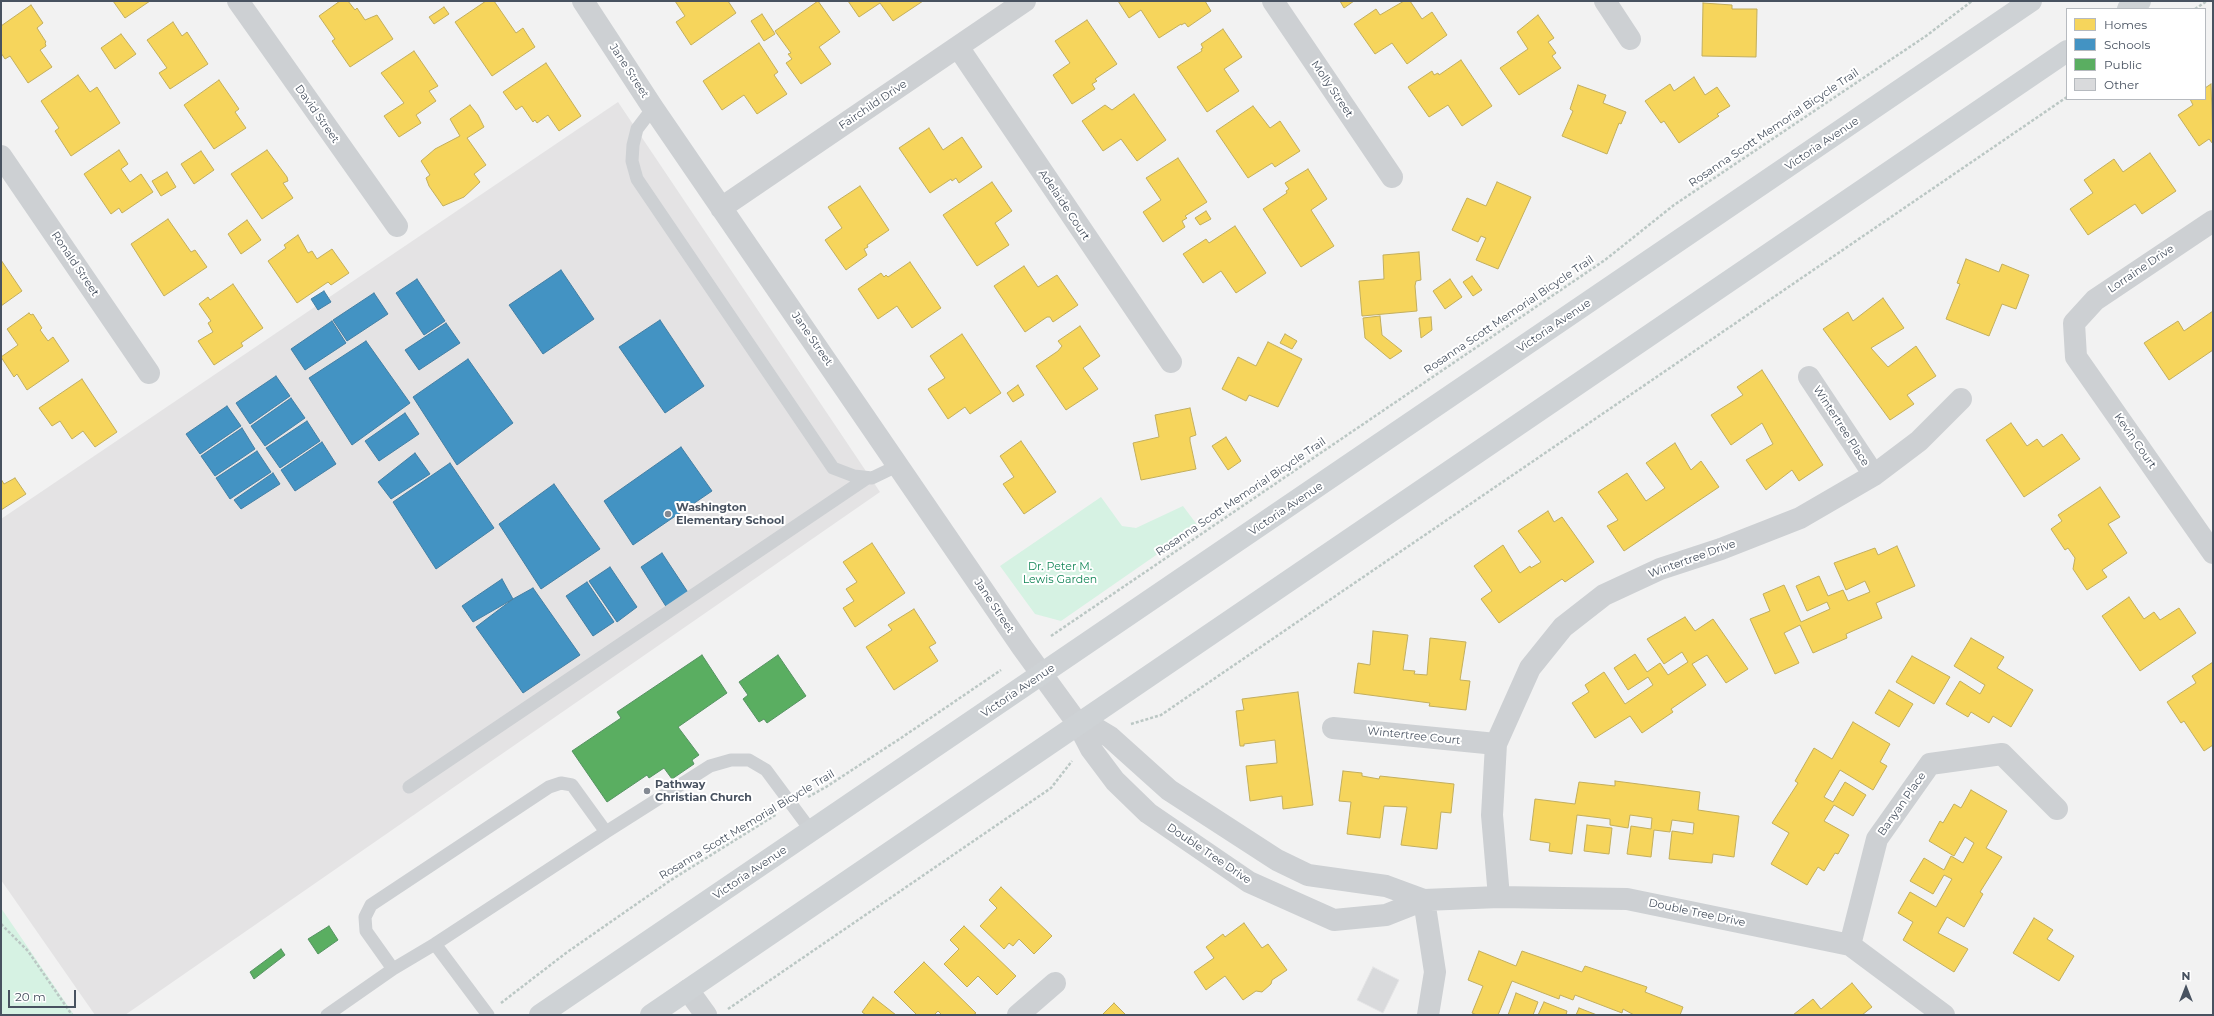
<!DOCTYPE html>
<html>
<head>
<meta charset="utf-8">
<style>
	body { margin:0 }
	#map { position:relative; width:2214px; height:1016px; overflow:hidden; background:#f2f2f2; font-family:Montserrat,sans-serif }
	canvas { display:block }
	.frame { position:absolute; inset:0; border:2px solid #485260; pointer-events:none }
	.legend { position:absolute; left:2066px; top:8px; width:140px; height:92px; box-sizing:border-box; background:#fff; border:1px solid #b6babf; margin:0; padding:5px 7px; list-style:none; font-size:12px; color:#485260 }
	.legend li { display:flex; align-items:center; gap:8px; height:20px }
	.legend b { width:20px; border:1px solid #b6babf }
	.north { position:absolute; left:2166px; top:968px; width:40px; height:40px; -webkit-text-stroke:3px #fff; paint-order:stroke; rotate:0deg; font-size:11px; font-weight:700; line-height:16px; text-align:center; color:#485260 }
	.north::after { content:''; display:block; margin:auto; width:14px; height:18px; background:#485260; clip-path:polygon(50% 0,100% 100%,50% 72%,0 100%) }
	.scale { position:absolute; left:8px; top:990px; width:68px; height:18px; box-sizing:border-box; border:2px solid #485260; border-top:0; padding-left:5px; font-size:12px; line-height:14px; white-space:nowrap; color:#485260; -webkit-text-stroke:3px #fff; paint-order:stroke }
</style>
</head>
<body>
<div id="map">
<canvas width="2214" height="1016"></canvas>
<div class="frame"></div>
<ul class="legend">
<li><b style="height:11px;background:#f6d55c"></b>Homes</li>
<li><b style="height:11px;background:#4393c3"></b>Schools</li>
<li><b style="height:11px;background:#5aae61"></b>Public</li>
<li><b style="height:11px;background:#d9dadc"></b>Other</li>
</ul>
<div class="north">N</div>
<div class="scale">20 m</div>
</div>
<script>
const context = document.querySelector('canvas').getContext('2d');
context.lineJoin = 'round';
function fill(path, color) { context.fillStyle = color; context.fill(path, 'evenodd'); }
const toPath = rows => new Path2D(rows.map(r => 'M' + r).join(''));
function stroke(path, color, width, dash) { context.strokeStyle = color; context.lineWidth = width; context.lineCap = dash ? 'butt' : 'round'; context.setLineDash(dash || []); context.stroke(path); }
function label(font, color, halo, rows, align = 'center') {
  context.font = font + ' Montserrat,sans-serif'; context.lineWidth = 4; context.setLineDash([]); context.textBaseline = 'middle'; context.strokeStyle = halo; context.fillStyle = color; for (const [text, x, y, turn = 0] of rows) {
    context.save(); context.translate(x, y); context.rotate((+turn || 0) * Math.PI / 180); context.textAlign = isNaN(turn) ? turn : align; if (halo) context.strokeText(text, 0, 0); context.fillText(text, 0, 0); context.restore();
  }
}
fill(toPath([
	[618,102,880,492,125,1015,95,1015,1,880,1,519]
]), '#e4e3e4');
fill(toPath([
	[1101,497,1122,526,1136,528,1183,506,1198,526,1061,621,1035,614,1000,566],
	[1,908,74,1015,1,1015]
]), '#d6f2e3');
const homes = toPath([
	[113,1,150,1,125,18,113,1],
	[340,1,348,1,355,10,357,8,365,20,377,15,393,39,350,67,332,41,335,39,319,16,340,1],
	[486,1,494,1,516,33,523,28,535,47,492,76,455,22,486,1],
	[675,1,728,1,736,13,691,45,676,22,685,16,675,1],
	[818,1,840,32,819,47,831,64,801,84,786,63,792,59,788,54,791,53,775,31,818,1],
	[848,1,923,1,893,21,880,3,859,17,848,1],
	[1118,1,1205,1,1211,11,1188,27,1185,23,1181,25,1181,24,1159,38,1141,10,1129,18,1118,1],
	[1340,1,1354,1,1344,8,1340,1],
	[1404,1,1410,1,1422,19,1432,12,1447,35,1407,64,1392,43,1375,54,1354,24,1376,9,1380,15,1404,1],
	[1703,3,1732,5,1732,9,1757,9,1756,57,1702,56,1703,3],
	[31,5,43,23,37,28,46,42,45,43,46,46,40,50,52,67,28,83,10,56,5,59,1,53,1,26,31,5],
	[444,7,449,14,434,24,429,17,444,7],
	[762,14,775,34,764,41,751,21,762,14],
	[1538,15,1554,38,1548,42,1556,53,1552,56,1561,68,1519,95,1500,68,1528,49,1517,32,1538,15],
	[1087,20,1117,64,1095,79,1097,81,1092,84,1095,89,1072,104,1053,75,1070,63,1055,41,1087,20],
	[173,22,182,36,187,32,208,64,170,89,159,73,167,68,147,40,173,22],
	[1223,29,1242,57,1224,69,1239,91,1207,112,1177,67,1202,51,1201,49,1203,48,1201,44,1223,29],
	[121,34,136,54,115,69,101,48,121,34],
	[759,43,778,72,774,75,787,94,757,114,744,95,722,110,703,81,759,43],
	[414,51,438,86,429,91,436,101,416,115,421,123,399,137,384,116,404,103,381,73,414,51],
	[1461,60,1492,106,1462,126,1448,105,1429,117,1408,87,1432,71,1434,75,1438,73,1439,75,1461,60],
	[546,63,581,116,559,131,548,115,537,123,535,120,533,122,522,106,516,110,503,92,546,63],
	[78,75,90,92,97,87,120,123,71,156,55,131,59,128,41,101,78,75],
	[1694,77,1705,95,1717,87,1730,106,1717,114,1719,116,1679,143,1664,121,1661,123,1645,101,1670,84,1674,91,1694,77],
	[219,80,239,109,235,112,246,128,214,149,184,105,219,80],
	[2211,84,2213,144,2209,139,2199,146,2178,115,2193,105,2190,99,2205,99,2205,88,2211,84],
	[1578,85,1606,95,1603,103,1626,112,1621,124,1619,123,1607,154,1562,136,1573,111,1570,109,1578,85],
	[1134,94,1166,140,1137,161,1121,139,1103,151,1082,121,1105,105,1112,110,1134,94],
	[470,105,478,115,484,127,467,138,486,165,474,174,480,182,464,197,443,206,429,186,426,178,430,175,421,161,435,149,460,136,450,119,470,105],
	[1253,106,1270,128,1280,121,1300,151,1275,167,1272,163,1248,178,1216,131,1253,106],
	[929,128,943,150,962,137,982,167,959,183,956,178,952,181,951,179,930,193,899,148,929,128],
	[119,150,128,164,121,169,130,182,141,174,153,192,122,213,119,208,111,214,84,174,119,150],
	[267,150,287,177,288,181,283,183,293,198,262,219,231,174,267,150],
	[201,151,214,170,194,184,181,164,201,151],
	[2150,153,2176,191,2142,214,2135,204,2088,235,2070,209,2093,193,2084,180,2114,159,2123,172,2150,153],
	[1178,158,1207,202,1185,216,1187,218,1182,221,1185,227,1163,242,1143,212,1161,200,1146,178,1178,158],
	[1308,169,1327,199,1311,210,1334,246,1301,267,1263,209,1287,193,1286,191,1289,189,1285,183,1308,169],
	[167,172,176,187,161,196,152,181,167,172],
	[992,182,1012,211,995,223,1009,245,977,266,943,215,992,182],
	[1497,182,1531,197,1498,269,1476,260,1486,238,1481,236,1478,242,1452,230,1467,198,1486,206,1497,182],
	[860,186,889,230,867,245,868,247,864,249,867,255,846,270,825,240,842,228,828,207,860,186],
	[1206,211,1211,219,1200,225,1195,218,1206,211],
	[168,219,191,252,195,250,207,267,164,296,131,244,168,219],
	[247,220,261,240,241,254,228,234,247,220],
	[1235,226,1266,273,1236,293,1221,271,1203,283,1183,254,1206,239,1209,243,1235,226],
	[298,235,308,253,312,251,317,259,332,249,349,273,331,285,328,282,297,303,268,261,286,248,284,245,298,235],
	[1419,252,1421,280,1416,281,1415,286,1417,311,1362,316,1359,281,1384,279,1383,255,1419,252],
	[1966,259,1999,272,2002,264,2029,275,2016,309,2002,304,1989,336,1946,319,1960,284,1957,283,1966,259],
	[1,260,22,291,1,306,1,260],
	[910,262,941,308,912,328,897,306,878,319,858,289,881,273,884,277,886,275,888,277,910,262],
	[1024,266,1038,287,1057,275,1078,305,1053,322,1050,317,1047,317,1025,332,994,286,1024,266],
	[1472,276,1482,290,1473,296,1463,282,1472,276],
	[1450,279,1462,297,1445,309,1433,291,1450,279],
	[233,284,263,328,241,343,243,346,214,365,198,341,213,332,208,323,211,321,199,304,208,297,210,300,233,284],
	[1883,298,1904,328,1871,348,1888,367,1916,346,1936,376,1907,395,1914,404,1890,420,1823,329,1848,312,1853,321,1883,298],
	[2213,311,2213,350,2169,380,2144,343,2178,321,2184,331,2213,311],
	[29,313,31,315,33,314,42,328,40,330,48,341,53,337,69,361,27,390,17,374,14,377,1,357,18,345,7,329,29,313],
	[1380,316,1382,335,1402,351,1390,359,1365,338,1363,318,1380,316],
	[1431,317,1432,330,1421,338,1419,318,1431,317],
	[1080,326,1100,356,1083,368,1098,389,1066,410,1036,366,1058,351,1062,346,1058,341,1080,326],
	[962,334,1001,393,970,414,965,407,948,419,928,389,945,378,930,356,962,334],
	[1285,334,1297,341,1292,349,1280,343,1285,334],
	[1268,342,1302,359,1278,407,1249,395,1246,401,1222,389,1238,357,1256,366,1268,342],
	[1762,370,1823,465,1799,481,1792,470,1766,490,1746,460,1773,444,1762,423,1731,445,1711,415,1743,395,1737,387,1762,370],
	[82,379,117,432,95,447,83,431,72,439,60,421,52,426,39,408,82,379],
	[1018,385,1024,395,1013,402,1007,393,1018,385],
	[1190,408,1196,435,1190,437,1190,441,1196,469,1141,480,1133,443,1159,437,1155,415,1190,408],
	[2011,423,2027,446,2037,439,2043,447,2062,434,2080,459,2024,497,1986,440,2011,423],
	[1226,437,1241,461,1228,470,1212,446,1226,437],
	[1021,441,1056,492,1024,514,1003,484,1014,477,1000,456,1021,441],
	[1675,443,1691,470,1701,461,1719,487,1624,551,1607,526,1618,520,1598,492,1627,473,1646,501,1665,488,1646,463,1675,443],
	[15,478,26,494,1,510,1,479,4,484,15,478],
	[2100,487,2120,517,2108,524,2127,553,2102,570,2107,577,2087,590,2073,569,2075,558,2068,548,2065,550,2051,529,2062,521,2058,515,2100,487],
	[1548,511,1554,522,1562,517,1594,562,1565,582,1562,579,1499,623,1481,599,1492,591,1474,566,1503,545,1520,573,1530,566,1531,568,1541,562,1518,531,1548,511],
	[872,543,905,593,855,627,843,608,854,601,846,589,857,582,843,562,872,543],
	[1897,546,1915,586,1876,603,1882,618,1846,634,1847,638,1813,653,1800,625,1784,633,1799,663,1775,674,1750,619,1770,611,1763,594,1784,585,1801,622,1830,609,1827,602,1807,611,1796,586,1819,576,1828,596,1843,590,1848,601,1870,592,1865,581,1846,590,1834,563,1875,548,1878,555,1897,546],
	[2129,597,2144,619,2154,612,2160,620,2179,608,2196,633,2140,671,2102,616,2129,597],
	[914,609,936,643,929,647,938,661,894,690,866,647,892,630,888,625,914,609],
	[1685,617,1695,631,1713,619,1748,669,1726,683,1707,655,1692,664,1706,685,1671,709,1673,712,1642,733,1630,716,1595,738,1572,703,1589,692,1585,685,1604,672,1625,704,1653,685,1648,677,1628,690,1614,668,1635,654,1647,672,1660,663,1668,675,1688,662,1682,652,1664,664,1647,639,1685,617],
	[1373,631,1408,635,1403,670,1415,671,1414,674,1427,675,1430,638,1466,642,1460,680,1470,681,1466,710,1429,706,1430,703,1354,693,1358,663,1370,665,1373,631],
	[1971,638,2004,657,1997,668,2033,690,2011,727,1993,716,1989,723,1971,712,1968,717,1946,704,1960,681,1980,694,1985,685,1954,666,1971,638],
	[1912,656,1950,677,1934,704,1896,682,1912,656],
	[2213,662,2213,745,2204,751,2184,721,2181,723,2167,702,2196,683,2192,676,2213,662],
	[1889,690,1913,704,1899,727,1875,713,1889,690],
	[1298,692,1313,805,1283,809,1282,796,1250,801,1246,766,1277,763,1275,740,1244,744,1244,746,1240,746,1236,711,1244,710,1242,699,1298,692],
	[1853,722,1890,744,1880,762,1887,766,1873,790,1840,770,1824,797,1833,802,1845,782,1866,795,1853,816,1834,805,1824,821,1849,835,1838,854,1835,853,1824,871,1818,867,1807,885,1771,864,1789,833,1772,823,1798,783,1795,781,1814,748,1832,759,1853,722],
	[1343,771,1362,773,1362,776,1379,779,1380,776,1454,784,1451,813,1441,812,1437,849,1401,845,1407,807,1384,806,1380,838,1347,834,1351,802,1339,801,1343,771],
	[1615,781,1700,792,1698,810,1739,816,1734,857,1713,854,1712,863,1669,859,1672,831,1693,834,1694,823,1672,820,1670,832,1654,830,1651,857,1627,854,1631,826,1651,829,1652,818,1630,815,1628,828,1610,825,1610,819,1577,815,1572,854,1549,851,1550,843,1530,840,1535,799,1575,804,1579,782,1615,786,1615,781],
	[1971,790,2007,811,1986,848,2002,857,1980,892,1983,894,1964,927,1947,917,1938,933,1968,949,1954,972,1903,940,1913,922,1898,913,1910,892,1936,907,1952,879,1944,875,1933,894,1910,881,1924,858,1944,870,1951,856,1963,863,1974,843,1965,837,1954,856,1929,841,1940,821,1943,823,1954,804,1961,808,1971,790],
	[1587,825,1612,828,1609,854,1584,851,1587,825],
	[1001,887,1052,936,1034,954,1019,939,1013,946,1009,943,1004,949,980,926,997,908,989,900,1001,887],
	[2034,918,2053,930,2047,939,2074,956,2059,981,2013,953,2034,918],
	[1244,923,1262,948,1268,944,1287,970,1272,980,1271,984,1262,992,1256,991,1243,1000,1225,976,1206,990,1194,972,1214,958,1206,947,1223,934,1225,937,1244,923],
	[964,926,1016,976,997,995,978,976,967,987,944,964,959,949,950,940,964,926],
	[1479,951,1516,966,1522,951,1582,972,1585,966,1647,987,1645,992,1683,1007,1680,1015,1634,1015,1623,1009,1622,1013,1575,995,1573,1000,1560,995,1559,999,1512,981,1498,1015,1477,1015,1472,1013,1483,986,1468,980,1479,951],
	[924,962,976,1013,973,1015,942,1015,938,1011,934,1015,917,1015,894,992,924,962],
	[1852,983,1872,1007,1862,1015,1793,1015,1813,999,1821,1009,1852,983],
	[1516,993,1538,1002,1533,1015,1508,1015,1516,993],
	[873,997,896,1015,866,1015,862,1012,873,997],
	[1544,1002,1567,1011,1566,1015,1538,1015,1544,1002],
	[1114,1003,1126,1015,1102,1015,1114,1003],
	[1579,1008,1597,1015,1576,1015,1579,1008]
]);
fill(homes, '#f6d55c');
stroke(homes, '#c2ae5d', 1);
const schools = toPath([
	[561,270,594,319,543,354,509,305,561,270],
	[417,279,445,321,424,335,396,293,417,279],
	[324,291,331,302,318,310,311,299,324,291],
	[374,293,388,314,347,341,333,320,374,293],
	[660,320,704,386,665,413,619,347,660,320],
	[332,321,346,343,305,370,291,349,332,321],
	[446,323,460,343,419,370,405,350,446,323],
	[366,341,410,403,352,445,309,378,366,341],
	[468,359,513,423,457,465,413,397,468,359],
	[276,376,290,396,250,424,236,403,276,376],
	[291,398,305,418,265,446,251,426,291,398],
	[227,406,241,426,200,454,186,434,227,406],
	[405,413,419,434,379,461,365,441,405,413],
	[307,421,320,441,280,468,266,448,307,421],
	[242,428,255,449,215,476,201,456,242,428],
	[322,442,336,464,295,491,281,470,322,442],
	[681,447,712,491,633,545,604,501,681,447],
	[257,451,271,472,230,499,216,478,257,451],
	[415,453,430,474,391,499,378,482,415,453],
	[450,463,494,528,436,569,393,502,450,463],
	[273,473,280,484,241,509,234,500,273,473],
	[554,484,600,549,541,589,499,524,554,484],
	[662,553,689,594,667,608,641,567,662,553],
	[610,567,637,607,617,622,589,581,610,567],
	[502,579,513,599,473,622,462,606,502,579],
	[587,582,614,622,593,636,566,596,587,582],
	[533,588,580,655,523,693,476,627,513,599,533,588]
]);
fill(schools, '#4393c3');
stroke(schools, '#4480a5', 1);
const public = toPath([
	[702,655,727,693,678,727,699,755,692,760,694,764,672,779,664,768,649,778,647,775,607,802,572,751,621,718,617,712,702,655],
	[778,655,806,696,767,723,764,719,759,722,743,699,748,695,739,682,778,655],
	[329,926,338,940,318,954,308,939,329,926],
	[281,949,285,955,254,979,250,972,281,949]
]);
fill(public, '#5aae61');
stroke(public, '#559261', 1);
const building = toPath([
	[1373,967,1399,980,1383,1013,1357,1000,1373,967]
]);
fill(building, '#d9dadc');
stroke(building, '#e4e4e5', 1);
stroke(toPath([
	[2195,9,2207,1],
	[1051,636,1605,260,1674,205,1926,36,1972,1],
	[1131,724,1161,715,2067,97],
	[808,797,826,787,901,738,1001,670],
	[1,924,28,951,72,1015],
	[501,1003,566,953,671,880,777,814],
	[728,1009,1051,788,1072,761]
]), '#bbc7c4', 2.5, [3, 2]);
stroke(toPath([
	[653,108,637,129,633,145,632,161,637,179,833,468,854,476,872,478,899,465],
	[561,783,572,785,606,832,435,944,393,969,366,931,365,917,371,905,549,787,561,783],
	[409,787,867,478],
	[606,832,710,766,731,760,749,760,766,770,812,832],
	[435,944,488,1015],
	[327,1015,393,969]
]), '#cdd0d3', 13);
stroke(toPath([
	[238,1,397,226],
	[583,1,653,108,1022,647,1078,724,1091,749,1115,781,1148,813,1249,882,1334,920,1386,915,1424,900,1499,897,1627,899,1850,945,1944,1015],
	[1273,1,1392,177],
	[1605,1,1630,39],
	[958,47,1171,362],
	[1,156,149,373],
	[721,208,1025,1],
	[2213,221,2095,300,2074,323,2076,357,2213,553],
	[1809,377,1874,475],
	[1078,724,1095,728,1110,737,1169,790,1277,860,1308,875,1386,886,1424,900],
	[1333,728,1496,744],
	[1499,897,1492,815,1496,744,1530,668,1563,627,1604,595,1660,569,1721,549,1800,518,1874,475,1919,441,1961,399],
	[1424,900,1435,972,1428,1015],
	[1850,945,1877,839,1930,764,2002,754,2057,809],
	[688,990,706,1015],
	[1018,1015,1055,983]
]), '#cdd0d3', 22);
stroke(toPath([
	[2128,9,2140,1],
	[540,1015,2031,1],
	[651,1015,2067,51]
]), '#ced2d5', 22);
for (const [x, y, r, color] of [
	[668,514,4,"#848a93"],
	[647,791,4,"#848a93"]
]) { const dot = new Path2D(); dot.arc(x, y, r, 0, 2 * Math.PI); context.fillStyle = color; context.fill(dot); stroke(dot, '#fff', 1.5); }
label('11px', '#485260', '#fff', [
	["Jane Street",629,71,57],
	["Molly Street",1332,89,56],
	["Fairchild Drive",873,105,-34],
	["David Street",317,114,55],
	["Rosanna Scott Memorial Bicycle Trail",1774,128,-34],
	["Victoria Avenue",1822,144,-34],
	["Adelaide Court",1064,205,56],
	["Ronald Street",75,264,56],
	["Lorraine Drive",2141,269,-34],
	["Rosanna Scott Memorial Bicycle Trail",1509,315,-34],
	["Victoria Avenue",1554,326,-34],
	["Jane Street",812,339,55],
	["Wintertree Place",1841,426,57],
	["Kevin Court",2135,441,55],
	["Rosanna Scott Memorial Bicycle Trail",1241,497,-34],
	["Victoria Avenue",1286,509,-34],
	["Wintertree Drive",1692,559,-20],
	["Jane Street",994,606,56],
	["Victoria Avenue",1018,691,-34],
	["Wintertree Court",1414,736,6],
	["Banyan Place",1902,804,-55],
	["Rosanna Scott Memorial Bicycle Trail",747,825,-31],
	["Double Tree Drive",1209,854,34],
	["Victoria Avenue",750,873,-34],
	["Double Tree Drive",1697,913,12]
]);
label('bold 11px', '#485260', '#fff', [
	["Washington",676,508],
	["Elementary School",676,521],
	["Pathway",655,785],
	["Christian Church",655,798]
], 'left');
label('11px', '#138657', '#fff', [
	["Dr. Peter M.",1060,567],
	["Lewis Garden",1060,580]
]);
</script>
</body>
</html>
